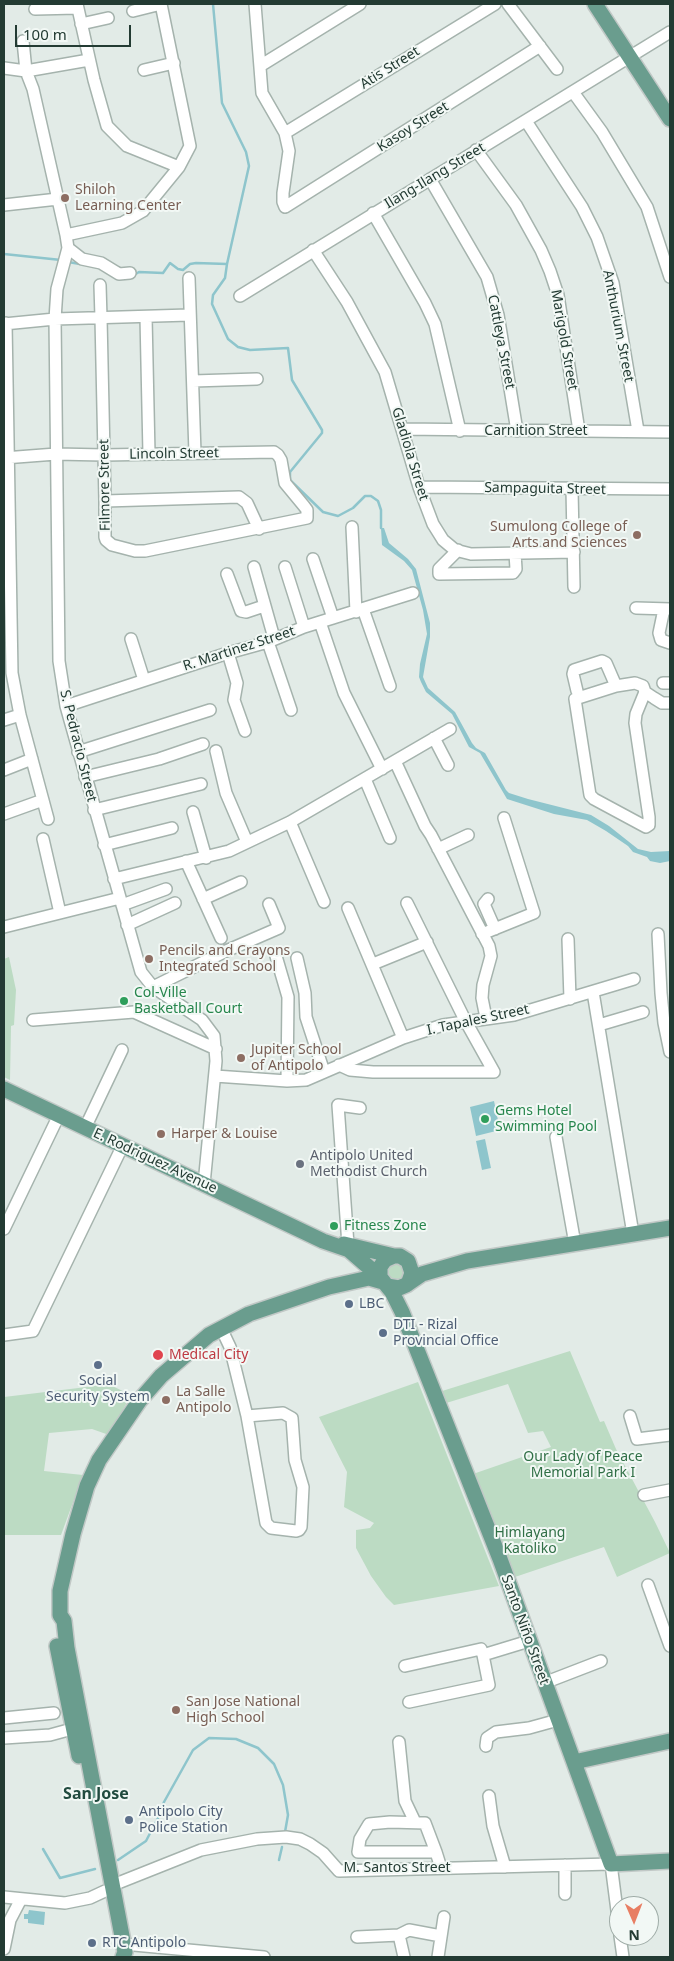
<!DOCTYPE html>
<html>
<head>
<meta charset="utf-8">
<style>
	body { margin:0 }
	#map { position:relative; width:674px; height:1961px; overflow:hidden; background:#e2ebe7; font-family:"Noto Sans",sans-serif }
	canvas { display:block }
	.frame { position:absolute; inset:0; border:5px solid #233b33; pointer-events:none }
	.north { position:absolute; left:609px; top:1896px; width:50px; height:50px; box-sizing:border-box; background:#f2f8f5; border:1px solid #9faca7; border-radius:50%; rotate:179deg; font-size:14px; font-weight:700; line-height:20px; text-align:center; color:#233b33 }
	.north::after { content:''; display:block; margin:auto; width:18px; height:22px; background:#e87e63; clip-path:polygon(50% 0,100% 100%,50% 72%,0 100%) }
	.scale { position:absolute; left:15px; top:25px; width:116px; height:22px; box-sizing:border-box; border:2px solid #233b33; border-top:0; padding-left:6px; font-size:15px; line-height:18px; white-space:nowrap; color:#233b33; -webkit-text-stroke:4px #f2f8f5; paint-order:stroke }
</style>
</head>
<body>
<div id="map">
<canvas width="674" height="1961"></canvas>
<div class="frame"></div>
<div class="north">N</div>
<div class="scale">100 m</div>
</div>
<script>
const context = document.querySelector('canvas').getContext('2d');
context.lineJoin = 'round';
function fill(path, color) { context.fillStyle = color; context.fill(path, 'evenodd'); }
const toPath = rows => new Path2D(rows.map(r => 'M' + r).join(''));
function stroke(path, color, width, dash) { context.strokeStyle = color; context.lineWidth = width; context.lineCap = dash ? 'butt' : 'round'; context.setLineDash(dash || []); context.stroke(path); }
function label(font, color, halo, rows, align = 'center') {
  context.font = font + ' "Noto Sans",sans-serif'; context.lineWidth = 4; context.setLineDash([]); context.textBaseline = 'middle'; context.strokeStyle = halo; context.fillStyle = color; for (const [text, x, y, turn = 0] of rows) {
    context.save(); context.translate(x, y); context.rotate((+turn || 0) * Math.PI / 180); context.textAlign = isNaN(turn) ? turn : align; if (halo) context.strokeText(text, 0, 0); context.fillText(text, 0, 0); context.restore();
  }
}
fill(toPath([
	[9,957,16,990,14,1025,11,1026,10,1080,4,1077,4,959],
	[396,1260,407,1269,402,1281,388,1280,385,1269],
	[570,1351,600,1422,604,1421,616,1449,655,1522,670,1553,617,1577,604,1547,512,1578,473,1474,551,1447,543,1431,528,1433,508,1384,443,1404,439,1392],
	[104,1382,131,1395,109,1435,92,1429,49,1433,44,1471,83,1475,61,1535,4,1535,4,1397,95,1386],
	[418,1382,499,1586,394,1605,386,1597,371,1576,356,1548,356,1530,370,1528,374,1523,344,1507,347,1472,319,1417]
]), '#bcdbc3');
fill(toPath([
	[381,528,384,528,389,543,408,559,416,569,430,623,430,637,423,677,428,688,455,712,472,743,476,748,485,753,506,790,509,793,528,799,591,815,609,826,638,849,651,852,670,851,670,861,660,863,650,861,647,857,633,852,628,846,606,831,587,820,554,814,507,799,480,753,469,747,452,714,426,692,421,682,419,677,420,664,427,634,423,610,412,570,404,561,382,545],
	[494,1101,500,1130,476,1136,470,1107],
	[485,1139,491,1168,482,1170,476,1141],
	[29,1910,45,1912,44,1925,28,1923,28,1919,24,1919,24,1914,28,1914]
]), '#8ec5cc');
stroke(toPath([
	[213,4,222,103,246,152,249,166,227,264,225,278,213,295,212,304,228,339,238,347,250,350,288,348,292,380,322,430,322,433,290,472,290,480,323,512,338,516,353,508,365,496,371,496,378,501,381,510,381,528],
	[4,254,61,260],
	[68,262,80,264],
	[134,275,139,272,163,273,170,263,178,269,183,270,190,264,196,263,227,264],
	[43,1849,60,1878,95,1869],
	[118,1860,146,1841,158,1818,164,1802,193,1750,209,1738,236,1739,258,1748,274,1764,283,1785,288,1815,285,1832],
	[279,1860,282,1847]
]), '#8ec5cc', 2.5);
const minor = toPath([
	[77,4,94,80,107,126,127,146,179,167],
	[255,4,262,93,285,133,289,151,283,193,283,202,285,207,540,46],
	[508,4,557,69],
	[35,9,77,8],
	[133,11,161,4],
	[81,24,108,18],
	[23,41,26,71,33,89,66,235,68,248,57,289,55,319,59,661,66,706,141,972,153,987,202,1020,214,1036,216,1061,204,1184],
	[260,66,360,4],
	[4,68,26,71,89,60],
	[144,70,174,63],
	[573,92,602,132,647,207,670,277],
	[526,121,582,207,597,237,613,283,638,431],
	[285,133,495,4],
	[476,150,516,205,541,250,550,271,558,295,579,431],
	[430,179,487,277,498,315,517,431],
	[4,205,58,199],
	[373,213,425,303,435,324,460,431],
	[66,235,122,223,143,211,179,167,190,146,161,4],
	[68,248,82,259,101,263,119,274,130,273],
	[313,250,347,302,385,372,419,487,433,524,443,540,455,550,471,554,574,552],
	[189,278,195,453],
	[240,296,670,32],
	[146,317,149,454],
	[6,323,12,673,20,715,48,819],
	[4,324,55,319,189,315],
	[193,381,257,379],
	[402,429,670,432],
	[4,458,56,454,104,455,274,452,278,455,281,460,285,483,304,506,307,510,307,518,145,551,135,551,112,545,106,540,105,537,105,501,104,455,101,318,100,285],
	[419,487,670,489],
	[572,489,574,587],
	[105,501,239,497,247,503,259,529],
	[352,527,356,612],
	[458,550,439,569,439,574,513,573,516,569,515,553],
	[313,559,333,618],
	[254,567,274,638],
	[285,567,304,627],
	[227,574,241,611,246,612,264,606],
	[636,608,670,609],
	[363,609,390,686],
	[664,609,659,633,661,640,670,643],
	[320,622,344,693,382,769],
	[131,639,144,680],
	[268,642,291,710],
	[228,653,237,683,234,700,245,731],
	[663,683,670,683],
	[577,691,573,674,574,670,602,661,606,663,616,686],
	[645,692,636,714,635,723,649,817,649,825,646,827,594,799,590,795,575,699,616,686,635,683,643,686,645,692,654,698,662,703,670,703],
	[66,706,228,653,268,642,304,627,413,593],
	[4,720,20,715],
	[434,738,448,765],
	[216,751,226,793,247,842],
	[78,752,210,710],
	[395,761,425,826,431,835,489,946,491,956,483,985,482,998,486,1018],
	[4,770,32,759],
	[85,777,159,759,203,744],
	[365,779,390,838],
	[94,810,201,784],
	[193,812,206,858],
	[4,814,43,800],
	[290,822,324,902],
	[43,839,60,913],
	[104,845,172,828],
	[438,849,468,835],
	[186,861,221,938],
	[114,879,229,851,290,822,450,729],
	[203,899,241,882],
	[488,899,484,904,495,929],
	[122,905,166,889],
	[348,908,403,1038],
	[127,925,175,903],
	[4,927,120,898],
	[482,934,534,913,504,818],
	[658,934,661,993,664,1023,670,1052],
	[568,939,570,999],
	[276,956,288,997,287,1081],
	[297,958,305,993,306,1017,324,1072],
	[373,964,427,942],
	[153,987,226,951,279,928,269,904],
	[593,992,633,1234],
	[33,1020,134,1012,216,1049],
	[599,1025,643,1012],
	[339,1065,350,1070,373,1072,494,1072,465,1020,407,903],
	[215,1076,287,1081,306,1080,403,1038,443,1025,514,1015,634,979],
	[85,1128,122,1050],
	[556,1137,575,1244],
	[4,1229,59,1115],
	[348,1245,338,1105,360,1108],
	[221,1328,230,1347,247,1416,266,1523,271,1528,296,1531,299,1530,301,1527,303,1487,295,1460,292,1418,283,1413,247,1416],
	[4,1335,33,1331,123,1145],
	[630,1416,637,1439,670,1435],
	[644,1495,670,1490],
	[648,1585,670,1646],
	[405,1666,481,1649,483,1655],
	[544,1683,601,1661],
	[409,1702,489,1685,483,1655,529,1641],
	[4,1718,54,1713],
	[4,1738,50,1735,72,1729],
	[399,1742,405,1801,415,1822],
	[486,1746,487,1738,496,1732,529,1728,558,1720],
	[489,1796,493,1826,505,1867],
	[436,1852,358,1852,360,1839,369,1824,390,1822,425,1823,436,1852,441,1868],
	[565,1865,565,1894],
	[113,1885,201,1850,257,1839,286,1837,300,1839,310,1844,323,1853,339,1871,611,1864,619,1926],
	[4,1897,65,1903,90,1898,105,1891],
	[399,1935,409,1930,441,1936],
	[620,1936,623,1957],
	[357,1937,399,1935,404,1957],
	[123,1944,264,1957],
	[4,1949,10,1920,21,1899],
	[438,1957,444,1917]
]);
const major = toPath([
	[595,4,670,119],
	[4,1089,323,1241,349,1250,380,1277],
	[344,1244,394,1256],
	[408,1284,412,1273,408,1261,400,1256,394,1256,385,1260,380,1267,380,1277,387,1286,399,1288,406,1285,422,1274,467,1261,670,1228],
	[387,1286,392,1292,402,1312,500,1559,611,1864,670,1861],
	[57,1646,79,1756],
	[574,1762,670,1741],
	[123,1957,125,1952,118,1915,67,1648,64,1621,60,1615,60,1591,73,1534,87,1486,99,1460,140,1400,161,1376,209,1335,249,1314,329,1287,369,1278,383,1282]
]);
stroke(minor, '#a5b3ad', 14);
stroke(major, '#c1c8c6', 18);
stroke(minor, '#fff', 11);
stroke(major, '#6a9d8e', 15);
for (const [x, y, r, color] of [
	[65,198,5,"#8d6e63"],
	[637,535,5,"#8d6e63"],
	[149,959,5,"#8d6e63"],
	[124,1001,5,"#2e9e5b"],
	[241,1058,5,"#8d6e63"],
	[485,1119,5,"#2e9e5b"],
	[161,1134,5,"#8d6e63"],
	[300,1164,5,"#6b7280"],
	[334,1226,5,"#2e9e5b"],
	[349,1304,5,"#5c6f8a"],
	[383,1333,5,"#5c6f8a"],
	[158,1355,6,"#e0444e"],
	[98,1365,5,"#5c6f8a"],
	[166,1400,5,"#8d6e63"],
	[176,1710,5,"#8d6e63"],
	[129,1820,5,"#5c6f8a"],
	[92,1943,5,"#5c6f8a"]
]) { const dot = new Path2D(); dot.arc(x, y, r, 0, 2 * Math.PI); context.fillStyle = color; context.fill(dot); stroke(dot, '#f2f8f5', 2); }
label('14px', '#233b33', '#f2f8f5', [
	["Atis Street",390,68,-32],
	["Kasoy Street",413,127,-32],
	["Ilang-Ilang Street",435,176,-31],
	["Anthurium Street",618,326,79],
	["Marigold Street",564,340,80],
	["Cattleya Street",501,342,79],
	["Carnition Street",536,431],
	["Lincoln Street",174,454,-1],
	["Gladiola Street",410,454,73],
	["Filmore Street",105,485,-91],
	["Sampaguita Street",545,489,1],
	["R. Martinez Street",239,649,-18],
	["S. Pedracio Street",78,746,76],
	["I. Tapales Street",478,1020,-12],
	["E. Rodriguez Avenue",155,1161,25],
	["Santo Niño Street",525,1630,70],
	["M. Santos Street",397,1868]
]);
label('14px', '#785e54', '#f2f8f5', [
	["Shiloh",75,190],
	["Learning Center",75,206],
	["Sumulong College of",627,527,"right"],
	["Arts and Sciences",627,543,"right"],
	["Pencils and Crayons",159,951],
	["Integrated School",159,967],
	["Jupiter School",251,1050],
	["of Antipolo",251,1066],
	["Harper & Louise",171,1134],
	["La Salle",176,1392],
	["Antipolo",176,1408],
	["San Jose National",186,1702],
	["High School",186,1718]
], 'left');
label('14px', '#27864d', '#f2f8f5', [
	["Col-Ville",134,993],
	["Basketball Court",134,1009],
	["Gems Hotel",495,1111],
	["Swimming Pool",495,1127],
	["Fitness Zone",344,1226]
], 'left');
label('14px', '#5b616d', '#f2f8f5', [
	["Antipolo United",310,1156],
	["Methodist Church",310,1172]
], 'left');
label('14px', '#4e5e75', '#f2f8f5', [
	["LBC",359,1304],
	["DTI - Rizal",393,1325],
	["Provincial Office",393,1341],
	["Social",98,1381,"center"],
	["Security System",98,1397,"center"],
	["Antipolo City",139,1812],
	["Police Station",139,1828],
	["RTC Antipolo",102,1943]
], 'left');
label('14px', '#be3a42', '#f2f8f5', [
	["Medical City",169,1355]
], 'left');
label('14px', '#306f46', '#f2f8f5', [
	["Our Lady of Peace",583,1457],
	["Memorial Park I",583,1473],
	["Himlayang",530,1533],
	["Katoliko",530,1549]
]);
label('bold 16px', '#214b3f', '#f2f8f5', [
	["San Jose",96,1794]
]);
</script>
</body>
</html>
